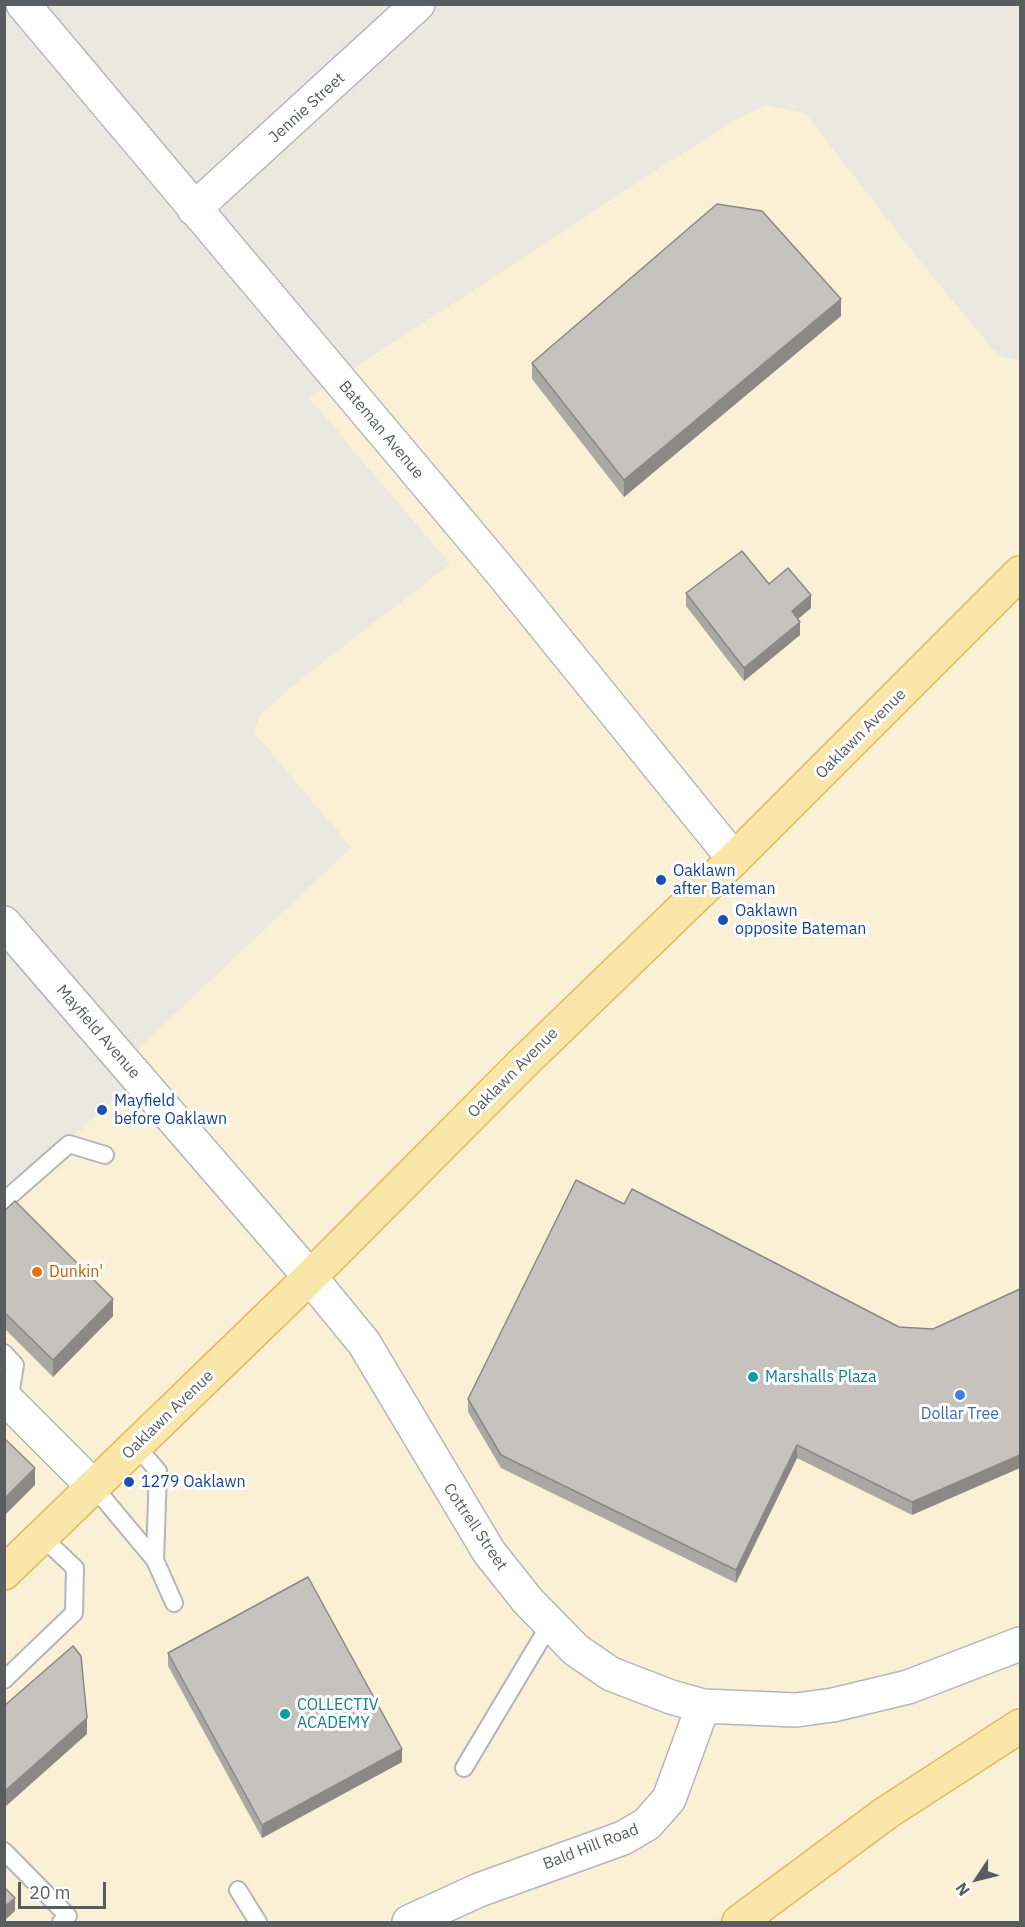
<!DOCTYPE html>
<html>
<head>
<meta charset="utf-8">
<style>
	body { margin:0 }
	#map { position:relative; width:1025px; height:1927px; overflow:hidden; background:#ebe8e0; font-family:"IBM Plex Sans",sans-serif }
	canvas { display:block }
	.frame { position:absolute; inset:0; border:6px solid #595d60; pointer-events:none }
	.north { position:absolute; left:947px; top:1849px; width:60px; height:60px; -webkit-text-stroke:4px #fff; paint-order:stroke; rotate:235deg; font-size:16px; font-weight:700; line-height:24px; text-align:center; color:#595d60 }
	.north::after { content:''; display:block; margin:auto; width:21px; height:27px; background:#595d60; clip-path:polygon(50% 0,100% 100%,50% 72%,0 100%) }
	.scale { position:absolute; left:18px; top:1882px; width:88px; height:27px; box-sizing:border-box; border:3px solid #595d60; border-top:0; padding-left:8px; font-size:18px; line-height:21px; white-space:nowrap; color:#595d60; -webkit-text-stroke:4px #fff; paint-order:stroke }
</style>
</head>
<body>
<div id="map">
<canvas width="1025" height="1927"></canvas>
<div class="frame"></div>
<div class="north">N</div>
<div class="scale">20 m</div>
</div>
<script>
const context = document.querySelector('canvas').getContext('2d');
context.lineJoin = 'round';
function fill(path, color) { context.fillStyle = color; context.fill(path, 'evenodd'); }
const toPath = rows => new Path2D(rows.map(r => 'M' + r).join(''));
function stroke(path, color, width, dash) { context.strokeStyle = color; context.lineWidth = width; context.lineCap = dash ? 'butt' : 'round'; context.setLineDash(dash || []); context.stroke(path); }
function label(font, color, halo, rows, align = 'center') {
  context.font = font + ' "IBM Plex Sans",sans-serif'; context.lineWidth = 6; context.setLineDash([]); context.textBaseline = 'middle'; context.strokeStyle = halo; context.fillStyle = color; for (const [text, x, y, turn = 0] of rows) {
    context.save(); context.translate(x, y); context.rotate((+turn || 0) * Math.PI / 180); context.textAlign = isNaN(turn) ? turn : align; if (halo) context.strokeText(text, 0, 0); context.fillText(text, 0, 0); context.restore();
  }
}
fill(toPath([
	[766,105,806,114,908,246,999,357,1020,360,1020,1922,761,1922,768,1899,712,1922,5,1922,4,1198,133,1082,125,1061,351,848,254,732,260,715,301,679,450,564,309,398,672,160,737,119]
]), '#faf0d6');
const lane = toPath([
	[4,1201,69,1144,105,1155],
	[4,1353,15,1365,9,1402],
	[136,1446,158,1471,155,1560],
	[94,1487,155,1560,174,1603],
	[4,1680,74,1613,75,1568,42,1537],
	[464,1768,550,1624],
	[4,1851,68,1916,61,1922],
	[238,1890,258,1922]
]);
const street = toPath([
	[23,4,497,567,734,859],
	[194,209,418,4],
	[310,1277,364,1343,489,1552,528,1601,576,1650,611,1674,671,1697,703,1706,796,1710,833,1705,908,1687,1020,1644],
	[4,1397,94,1487],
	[409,1922,479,1890,623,1838,647,1824,669,1799,703,1706]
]);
const secondary = toPath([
	[4,923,310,1277]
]);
const primary = toPath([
	[4,1573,310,1277,524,1062,734,859,1020,573],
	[739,1922,886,1813,1020,1726]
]);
stroke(lane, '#b3b6ba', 20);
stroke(street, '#b3b6ba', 36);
stroke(secondary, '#b2b5ba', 36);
stroke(primary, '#e6b95e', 36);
stroke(lane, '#fff', 16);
stroke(street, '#fff', 33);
stroke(secondary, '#fff', 33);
stroke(primary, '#f8e7a8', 33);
fill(toPath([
	[841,316,624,497,532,379,532,363],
	[769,584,811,608,798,619,800,635,744,681,686,606,686,593],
	[624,1204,899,1327,933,1329,912,1515,797,1458,736,1583,501,1468,468,1412,468,1399],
	[4,1211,113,1316,53,1377,4,1328],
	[168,1653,402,1762,262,1838,168,1666]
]), '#aaa8a3');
fill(toPath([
	[841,299,841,316,624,497,624,480],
	[811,595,811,608,792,624,792,611],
	[800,622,800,635,744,681,744,668],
	[113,1299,113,1316,53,1377,53,1360],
	[797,1445,797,1458,736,1583,736,1570],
	[1020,1455,1020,1468,912,1515,912,1502],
	[35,1468,35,1485,4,1516,4,1499],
	[87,1718,87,1734,5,1807,5,1791],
	[402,1749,402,1762,262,1838,262,1825],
	[15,1898,15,1911,4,1921,4,1907]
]), '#8b8885');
const building = toPath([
	[717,204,762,211,841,299,624,480,532,363,717,204],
	[742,551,769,584,788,568,811,595,792,611,800,622,744,668,686,593,742,551],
	[576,1180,624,1204,632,1189,899,1327,933,1329,1020,1289,1020,1455,912,1502,797,1445,736,1570,501,1455,468,1399,576,1180],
	[15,1201,113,1299,53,1360,4,1312,4,1211,15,1201],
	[4,1438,35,1468,4,1499,4,1438],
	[308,1577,402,1749,262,1825,168,1653,308,1577],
	[73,1646,81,1656,87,1718,5,1791,4,1706,73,1646],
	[4,1887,15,1898,4,1907,4,1887]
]);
fill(building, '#c6c3be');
stroke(building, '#8b8885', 1.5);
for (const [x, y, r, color] of [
	[661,880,6,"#1a4fb4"],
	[723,920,6,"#1a4fb4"],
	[102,1110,6,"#1a4fb4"],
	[37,1272,6,"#e8710a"],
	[753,1377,6,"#0f9aa8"],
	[960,1395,6,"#3f7fe0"],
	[129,1482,6,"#1a4fb4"],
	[285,1714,6,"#0f9aa8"]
]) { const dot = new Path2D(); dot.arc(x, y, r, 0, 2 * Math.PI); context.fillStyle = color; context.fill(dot); stroke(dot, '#fff', 2); }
label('16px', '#595d60', '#fff', [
	["Jennie Street",307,108,-42],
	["Bateman Avenue",381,430,50],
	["Oaklawn Avenue",861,734,-45],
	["Mayfield Avenue",98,1032,49],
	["Oaklawn Avenue",513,1073,-45],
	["Oaklawn Avenue",168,1415,-44],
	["Cottrell Street",475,1527,56],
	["Bald Hill Road",591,1847,-21]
]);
label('16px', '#164399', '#fff', [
	["Oaklawn",673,871],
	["after Bateman",673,889],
	["Oaklawn",735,911],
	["opposite Bateman",735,929],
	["Mayfield",114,1101],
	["before Oaklawn",114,1119],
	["1279 Oaklawn",141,1482]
], 'left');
label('16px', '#c56008', '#fff', [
	["Dunkin'",49,1272]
], 'left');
label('16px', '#0d838f', '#fff', [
	["Marshalls Plaza",765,1377],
	["COLLECTIV",297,1705],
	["ACADEMY",297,1723]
], 'left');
label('16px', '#366cbe', '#fff', [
	["Dollar Tree",960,1414]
]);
</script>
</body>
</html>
